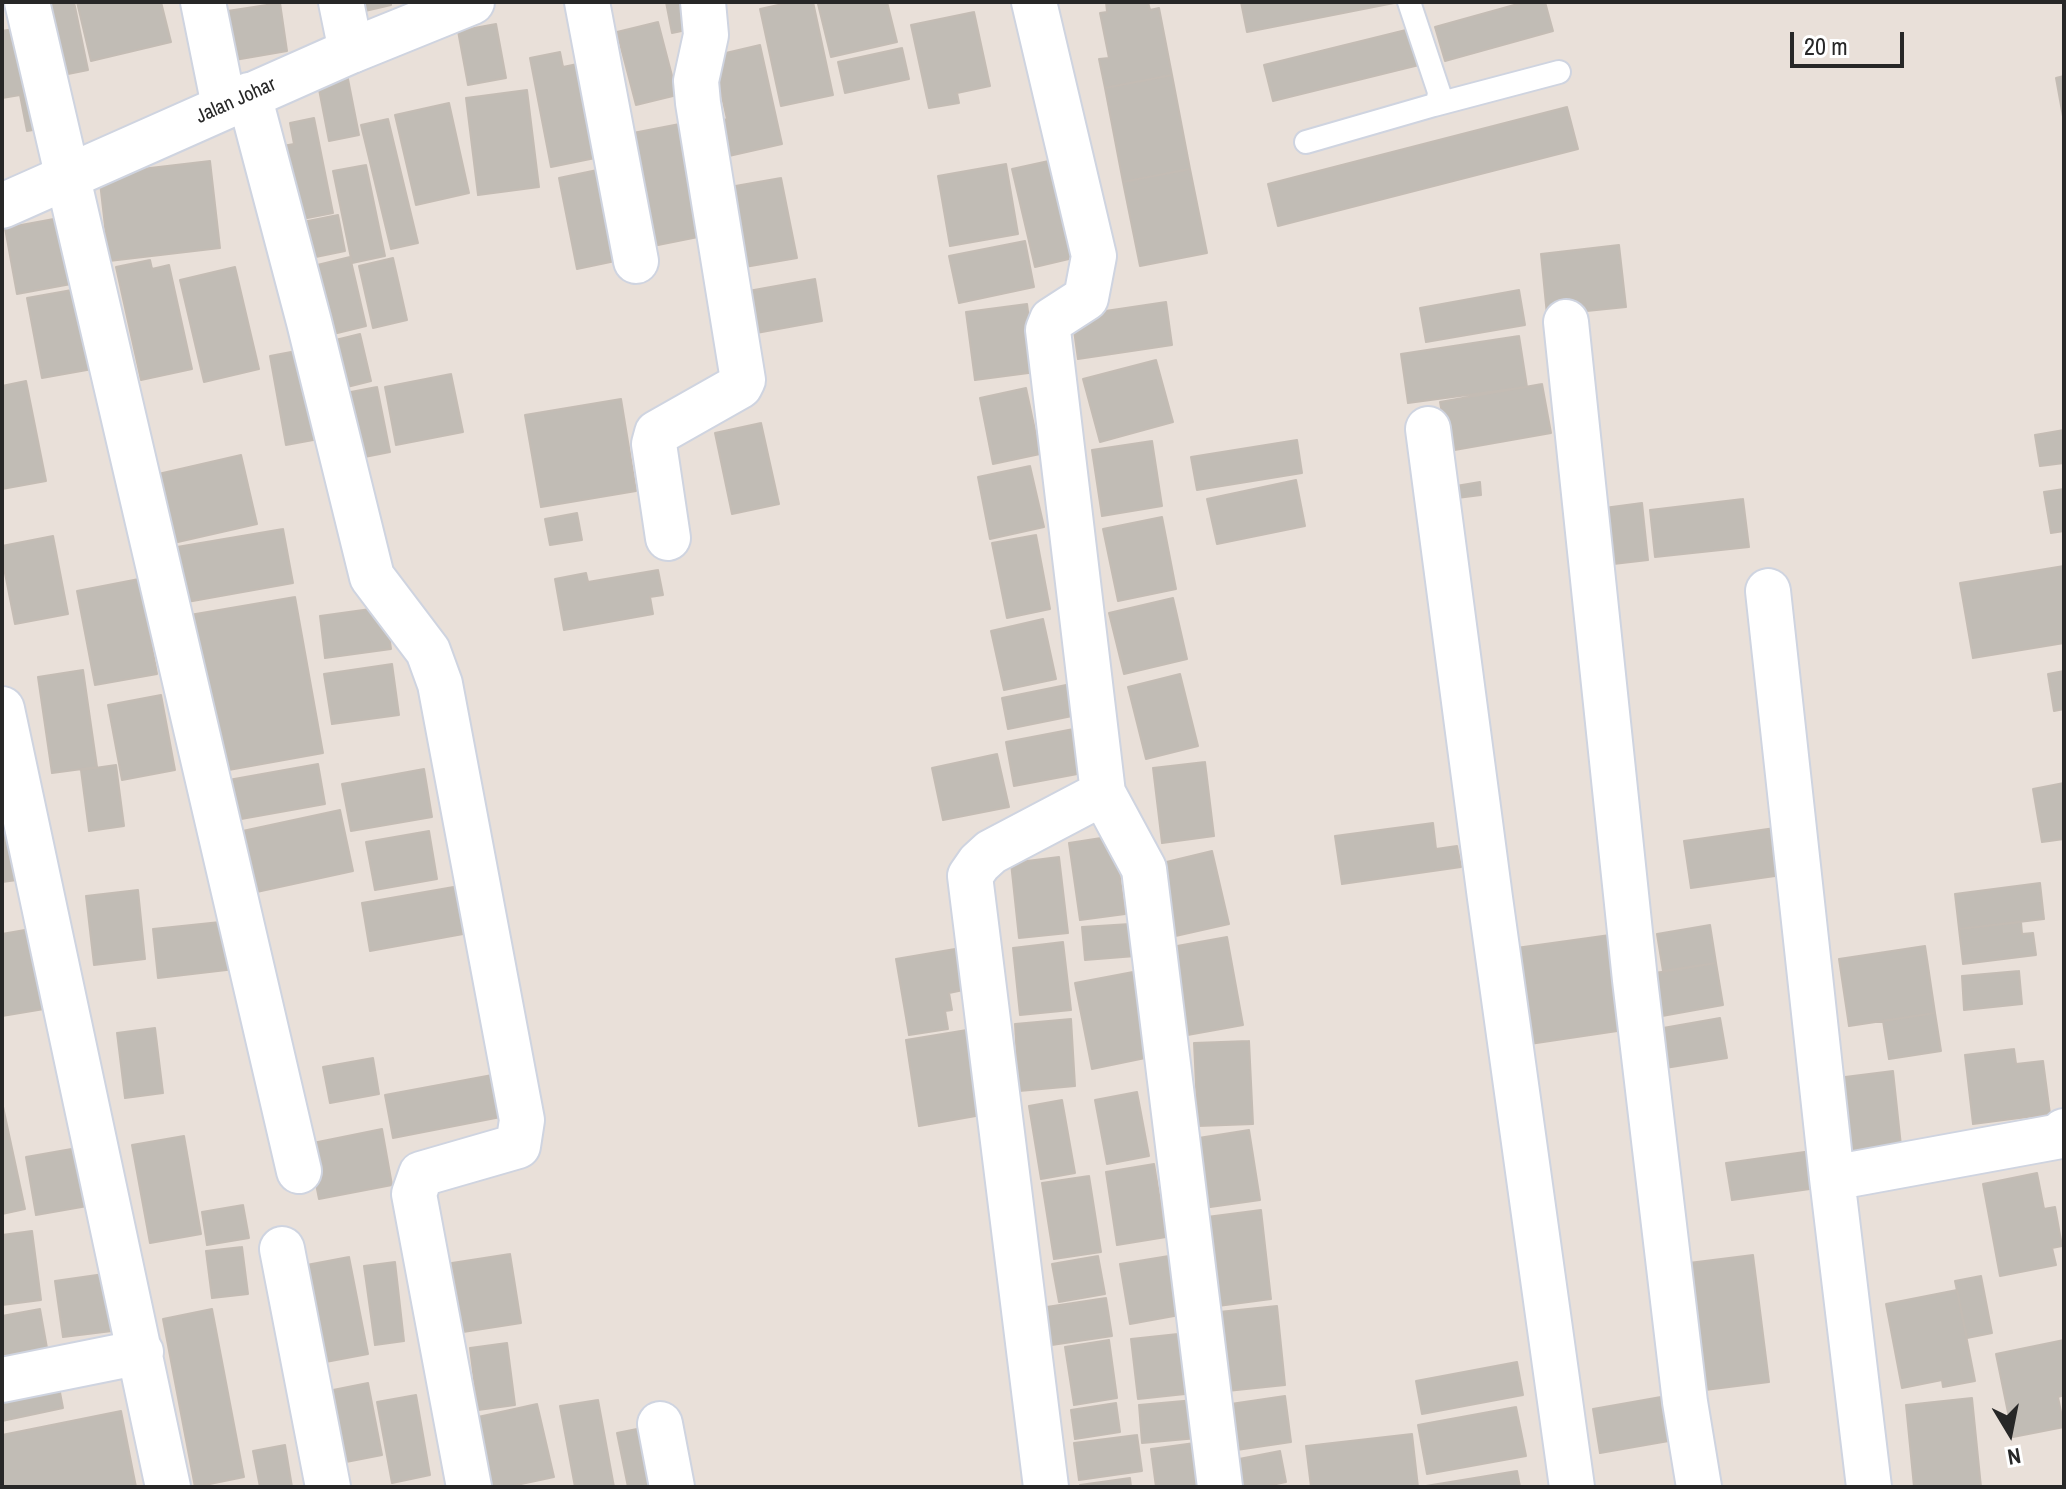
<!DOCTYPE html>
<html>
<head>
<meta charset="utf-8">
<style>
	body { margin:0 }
	#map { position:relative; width:2066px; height:1489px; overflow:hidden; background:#e9e0d9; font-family:"Archivo Narrow",sans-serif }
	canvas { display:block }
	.frame { position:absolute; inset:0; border:4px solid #272727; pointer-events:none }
	.north { position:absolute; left:1970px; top:1393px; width:80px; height:80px; -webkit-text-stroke:6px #fff; paint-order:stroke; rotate:170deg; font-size:22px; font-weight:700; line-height:32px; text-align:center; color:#272727 }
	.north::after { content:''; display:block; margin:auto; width:28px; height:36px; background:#272727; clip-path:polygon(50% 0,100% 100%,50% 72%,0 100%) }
	.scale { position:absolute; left:1790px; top:32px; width:114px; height:36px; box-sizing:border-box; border:4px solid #272727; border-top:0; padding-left:10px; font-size:24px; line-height:28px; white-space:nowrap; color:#272727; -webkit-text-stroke:6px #fff; paint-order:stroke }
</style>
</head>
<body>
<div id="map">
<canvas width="2066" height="1489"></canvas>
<div class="frame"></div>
<div class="north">N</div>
<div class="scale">20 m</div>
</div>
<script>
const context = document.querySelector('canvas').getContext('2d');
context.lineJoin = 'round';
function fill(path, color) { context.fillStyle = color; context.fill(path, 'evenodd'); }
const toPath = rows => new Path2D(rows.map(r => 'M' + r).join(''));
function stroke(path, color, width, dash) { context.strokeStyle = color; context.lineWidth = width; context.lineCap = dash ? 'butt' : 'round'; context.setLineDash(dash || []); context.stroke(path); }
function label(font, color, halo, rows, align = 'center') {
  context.font = font + ' "Archivo Narrow",sans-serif'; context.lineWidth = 8; context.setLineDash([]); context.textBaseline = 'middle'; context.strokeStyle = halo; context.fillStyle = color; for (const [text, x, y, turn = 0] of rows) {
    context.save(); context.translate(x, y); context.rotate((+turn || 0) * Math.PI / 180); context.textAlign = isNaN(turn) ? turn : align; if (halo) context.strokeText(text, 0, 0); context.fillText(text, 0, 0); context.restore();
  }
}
const building = toPath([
	[43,2,74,2,88,70,58,76,43,2],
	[77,2,161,2,171,42,91,61,77,2],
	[363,2,391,2,391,5,365,11,363,2],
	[666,2,691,2,696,28,672,33,666,2],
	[792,2,813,2,833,95,781,106,760,9,792,2],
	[825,2,887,2,897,42,831,57,818,4,825,2],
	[1106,2,1148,2,1150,10,1159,8,1172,75,1105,88,1099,59,1109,58,1100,13,1107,12,1106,2],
	[1241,2,1399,2,1247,32,1241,2],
	[1525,2,1545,2,1553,31,1445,61,1435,27,1525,2],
	[280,3,287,51,229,61,221,12,280,3],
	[974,12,990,86,957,93,959,103,929,108,911,25,974,12],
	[658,22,677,95,636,105,617,32,658,22],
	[496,24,506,78,468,85,458,31,496,24],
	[30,26,50,127,27,131,20,95,2,98,2,31,30,26],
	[1410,29,1419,65,1273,101,1264,65,1410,29],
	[760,45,782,144,720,158,712,123,727,119,713,56,760,45],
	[902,48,909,79,845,93,838,62,902,48],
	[560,52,563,67,587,62,605,156,551,167,530,58,560,52],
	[347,74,359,135,329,141,317,79,347,74],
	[1172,75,1190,169,1123,182,1105,88,1172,75],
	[2064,76,2064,122,2056,78,2064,76],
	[527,90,539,187,478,195,466,98,527,90],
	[449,103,469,193,416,205,395,115,449,103],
	[1567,107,1578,149,1278,226,1268,184,1567,107],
	[314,118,333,213,287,222,272,148,294,144,290,123,314,118],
	[388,119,418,243,391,249,361,125,388,119],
	[690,122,703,236,653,246,633,133,690,122],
	[1067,157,1090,254,1035,267,1012,169,1067,157],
	[210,161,220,248,109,261,99,174,210,161],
	[1006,164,1018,234,950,246,938,176,1006,164],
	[366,165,385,256,352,263,333,171,366,165],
	[602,169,620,260,577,269,559,178,602,169],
	[1190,169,1207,253,1140,266,1123,182,1190,169],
	[781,178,797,258,739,268,724,188,781,178],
	[338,215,345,251,296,261,288,225,338,215],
	[70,216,71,284,17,294,5,228,70,216],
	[1025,241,1034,287,959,303,949,256,1025,241],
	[1619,245,1626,307,1547,315,1541,254,1619,245],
	[350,257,366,326,317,338,301,269,350,257],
	[393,258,407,320,373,328,359,266,393,258],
	[150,260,152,269,169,265,192,369,141,380,116,267,150,260],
	[235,267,259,369,204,382,180,280,235,267],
	[815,279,822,321,751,334,743,292,815,279],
	[83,288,98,368,42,378,27,298,83,288],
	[1519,290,1525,325,1426,342,1420,308,1519,290],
	[1166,302,1172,345,1078,359,1072,316,1166,302],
	[1027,304,1036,372,975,380,966,312,1027,304],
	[360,334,371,381,327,392,315,345,360,334],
	[1519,336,1527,387,1408,403,1401,354,1519,336],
	[307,349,324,438,286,445,270,356,307,349],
	[1156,360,1173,422,1100,442,1083,379,1156,360],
	[451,374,463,432,396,445,385,387,451,374],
	[26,381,46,481,2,489,2,386,26,381],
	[1542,384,1551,433,1449,451,1440,402,1542,384],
	[377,387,390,452,344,461,330,396,377,387],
	[1026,388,1040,454,993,464,980,398,1026,388],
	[621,399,636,491,541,507,525,415,621,399],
	[761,423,779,504,732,514,715,433,761,423],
	[2064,430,2064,463,2040,466,2035,435,2064,430],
	[1297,440,1302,473,1197,490,1191,457,1297,440],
	[1152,441,1162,506,1102,516,1092,450,1152,441],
	[241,455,257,524,169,544,154,475,241,455],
	[1030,466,1044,527,990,539,978,477,1030,466],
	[1296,480,1305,526,1217,544,1207,499,1296,480],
	[1480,482,1481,495,1457,498,1456,486,1480,482],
	[2064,489,2064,531,2051,533,2044,492,2064,489],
	[1743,499,1749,547,1655,557,1650,510,1743,499],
	[1642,503,1648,560,1596,566,1589,510,1642,503],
	[577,513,582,540,550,545,545,519,577,513],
	[1162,517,1176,589,1118,601,1103,529,1162,517],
	[283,529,293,583,187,602,177,547,283,529],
	[1036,535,1050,609,1007,618,992,543,1036,535],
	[53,536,68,614,15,624,2,558,2,546,53,536],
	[2064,566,2064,643,1973,658,1960,583,2064,566],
	[658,570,663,595,650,597,653,614,564,630,555,579,586,573,588,582,658,570],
	[139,579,157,674,95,685,77,591,139,579],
	[295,597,323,753,212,773,184,616,295,597],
	[1173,598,1187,659,1124,674,1109,613,1173,598],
	[385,607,391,649,325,658,320,616,385,607],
	[1043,619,1056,679,1004,690,991,631,1043,619],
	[392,664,399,715,332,724,324,674,392,664],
	[83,670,97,767,52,773,38,677,83,670],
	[2064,671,2064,709,2054,711,2048,674,2064,671],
	[1180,674,1198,746,1146,759,1128,687,1180,674],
	[1081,682,1087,713,1008,729,1002,698,1081,682],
	[161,695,175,770,122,780,108,705,161,695],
	[1084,727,1093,771,1014,786,1006,742,1084,727],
	[997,754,1009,807,943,820,932,768,997,754],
	[1205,762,1214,836,1162,843,1153,768,1205,762],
	[318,764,325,804,230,821,223,781,318,764],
	[116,765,124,826,89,831,81,770,116,765],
	[424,769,432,817,351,831,342,784,424,769],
	[2064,783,2064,839,2042,842,2033,789,2064,783],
	[2,801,17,880,2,882,2,801],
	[340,810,353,871,252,893,238,832,340,810],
	[1433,823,1436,849,1457,846,1461,867,1342,884,1335,836,1433,823],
	[1782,827,1789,874,1691,888,1684,841,1782,827],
	[429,831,437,879,375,890,366,842,429,831],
	[1114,836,1125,914,1080,920,1069,843,1114,836],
	[1212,851,1229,924,1171,937,1154,865,1212,851],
	[1059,857,1068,933,1019,938,1011,863,1059,857],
	[2040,883,2044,919,1959,929,1955,894,2040,883],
	[465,885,474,932,370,951,362,903,465,885],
	[138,890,145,959,94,965,86,896,138,890],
	[230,921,235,969,158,978,153,929,230,921],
	[2021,922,2022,934,2033,933,2036,955,1963,964,1959,929,2021,922],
	[1146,923,1148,955,1085,960,1082,927,1146,923],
	[1710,925,1716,963,1663,971,1657,934,1710,925],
	[42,927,56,1007,2,1016,2,934,42,927],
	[1610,935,1624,1030,1523,1045,1509,949,1610,935],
	[1227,937,1243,1025,1182,1036,1166,948,1227,937],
	[1063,942,1071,1010,1020,1015,1013,948,1063,942],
	[1925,946,1935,1013,1849,1026,1839,959,1925,946],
	[961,948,968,989,949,993,952,1010,945,1011,948,1029,909,1035,896,959,961,948],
	[1716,963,1723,1005,1651,1018,1643,975,1716,963],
	[2019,971,2022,1004,1964,1010,1962,976,2019,971],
	[1133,972,1150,1057,1092,1069,1075,983,1133,972],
	[1935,1013,1941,1051,1889,1059,1883,1021,1935,1013],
	[1720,1018,1727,1058,1653,1070,1646,1031,1720,1018],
	[1071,1019,1075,1086,1019,1091,1015,1024,1071,1019],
	[155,1028,163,1093,125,1098,117,1033,155,1028],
	[973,1029,987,1114,919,1126,906,1040,973,1029],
	[1249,1041,1253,1124,1198,1126,1194,1043,1249,1041],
	[2014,1049,2016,1064,2043,1061,2050,1114,1973,1124,1965,1055,2014,1049],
	[373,1058,379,1094,330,1103,323,1067,373,1058],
	[1893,1071,1902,1155,1846,1161,1837,1078,1893,1071],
	[503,1073,511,1115,393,1138,385,1095,503,1073],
	[1137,1092,1149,1156,1107,1164,1095,1100,1137,1092],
	[1062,1100,1075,1173,1041,1179,1029,1106,1062,1100],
	[2,1102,25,1209,2,1214,2,1102],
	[382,1129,392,1185,319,1199,308,1144,382,1129],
	[1249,1130,1260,1200,1196,1209,1186,1140,1249,1130],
	[184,1136,201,1234,150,1243,132,1145,184,1136],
	[83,1147,93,1205,36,1215,26,1157,83,1147],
	[1826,1149,1831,1186,1732,1200,1726,1163,1826,1149],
	[1154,1164,1166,1237,1117,1245,1106,1172,1154,1164],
	[2037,1173,2044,1209,2055,1207,2062,1246,2052,1248,2056,1265,2000,1276,1983,1184,2037,1173],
	[1089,1176,1101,1252,1054,1259,1042,1183,1089,1176],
	[243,1205,249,1238,207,1245,202,1212,243,1205],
	[1261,1210,1271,1299,1218,1306,1207,1217,1261,1210],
	[32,1231,41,1300,2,1305,2,1235,32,1231],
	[242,1247,248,1294,212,1298,206,1251,242,1247],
	[510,1254,521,1323,463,1332,452,1263,510,1254],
	[1175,1255,1185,1314,1130,1324,1120,1264,1175,1255],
	[1753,1255,1769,1382,1697,1391,1681,1264,1753,1255],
	[1098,1256,1105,1294,1059,1302,1052,1264,1098,1256],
	[349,1257,368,1354,315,1364,296,1267,349,1257],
	[395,1262,404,1341,375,1345,364,1266,395,1262],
	[104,1274,112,1331,63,1337,55,1281,104,1274],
	[1981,1276,1992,1333,1967,1338,1955,1281,1981,1276],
	[1957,1290,1975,1381,1943,1387,1942,1380,1902,1388,1886,1304,1957,1290],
	[1106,1298,1112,1336,1045,1346,1040,1308,1106,1298],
	[1277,1306,1285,1385,1227,1391,1219,1312,1277,1306],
	[40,1309,47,1348,2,1356,2,1316,40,1309],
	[212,1309,244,1477,195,1487,163,1319,212,1309],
	[1178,1334,1185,1394,1138,1399,1131,1339,1178,1334],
	[1109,1340,1117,1398,1074,1405,1065,1347,1109,1340],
	[2064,1340,2064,1395,2058,1397,2064,1427,2013,1437,1996,1354,2064,1340],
	[507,1343,515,1405,478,1410,470,1348,507,1343],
	[1517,1362,1523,1395,1422,1414,1416,1381,1517,1362],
	[57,1377,63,1408,2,1421,2,1388,57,1377],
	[368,1383,382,1455,346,1462,333,1390,368,1383],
	[416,1395,430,1475,392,1483,377,1402,416,1395],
	[1285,1396,1291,1442,1230,1451,1224,1405,1285,1396],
	[1661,1397,1664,1417,1676,1415,1680,1439,1600,1453,1593,1409,1661,1397],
	[1972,1398,1981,1487,1914,1487,1906,1405,1972,1398],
	[1206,1399,1209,1437,1142,1443,1139,1405,1206,1399],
	[598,1400,614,1487,575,1487,560,1406,598,1400],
	[1116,1403,1120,1432,1075,1439,1071,1410,1116,1403],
	[537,1404,554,1477,507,1487,484,1487,469,1419,537,1404],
	[1516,1407,1526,1456,1427,1474,1418,1425,1516,1407],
	[121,1411,136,1487,5,1487,2,1470,2,1435,121,1411],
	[642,1428,654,1487,628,1487,617,1433,642,1428],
	[1412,1434,1418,1487,1311,1487,1306,1446,1412,1434],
	[1137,1435,1142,1471,1079,1480,1074,1443,1137,1435],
	[1202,1442,1207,1487,1156,1487,1151,1449,1202,1442],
	[285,1445,292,1487,260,1487,253,1451,285,1445],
	[1280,1451,1286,1482,1262,1487,1240,1487,1234,1460,1280,1451],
	[1517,1471,1520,1487,1426,1487,1426,1486,1517,1471],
	[1130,1478,1131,1487,1080,1487,1080,1485,1130,1478]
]);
fill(building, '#c1bcb5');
stroke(building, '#c4bcb4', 2);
const lane = toPath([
	[1434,105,1559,72],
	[1306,142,1434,105,1438,99,1439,92,1409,2]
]);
const street = toPath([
	[27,2,299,1171],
	[203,2,224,106],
	[341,2,351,51],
	[587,2,636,261],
	[1034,2,1094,256,1086,298,1052,320,1048,330,1103,793,1144,869,1220,1487],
	[249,95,309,322,372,577,428,651,440,684,522,1120,518,1146,421,1174,414,1194,469,1487],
	[1566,322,1635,980,1685,1402,1699,1487],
	[1428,429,1490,898,1572,1487],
	[668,538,654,444,657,433,740,386,743,380,698,103,696,81,706,35,703,2],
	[1768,591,1832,1178,1869,1487],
	[2,709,168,1487],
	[1832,1178,2061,1136,2064,1131],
	[282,1249,328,1487],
	[2,1380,141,1352],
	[660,1424,672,1487],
	[1046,1487,970,876,979,863,991,852,1103,793]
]);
const secondary = toPath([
	[2,206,351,51,472,2]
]);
stroke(lane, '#cfd4e0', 26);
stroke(street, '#cfd4e0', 48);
stroke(secondary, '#cfd4e0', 48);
stroke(lane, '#fff', 22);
stroke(street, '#fff', 44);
stroke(secondary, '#fff', 44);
label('20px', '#272727', '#fff', [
	["Jalan Johar",236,101,-24]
]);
</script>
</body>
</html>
